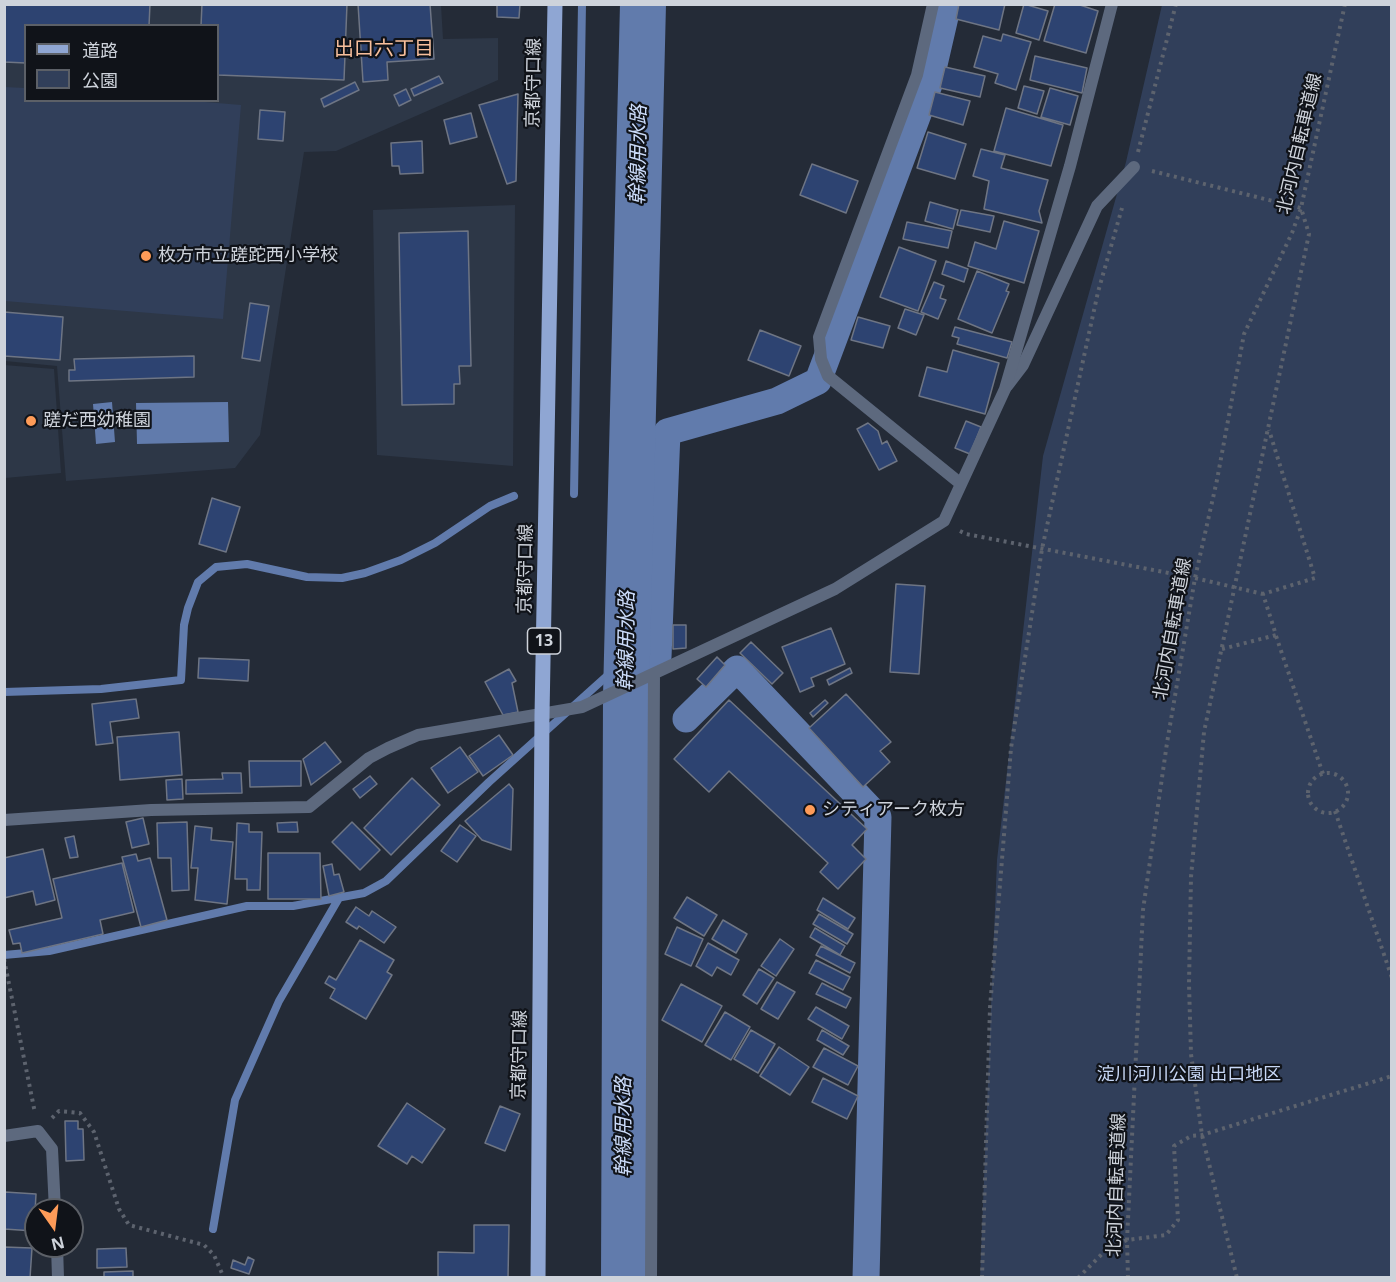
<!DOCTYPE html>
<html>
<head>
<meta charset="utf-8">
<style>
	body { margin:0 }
	#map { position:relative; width:1396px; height:1282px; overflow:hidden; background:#242b37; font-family:"Open Sans","Noto Sans JP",sans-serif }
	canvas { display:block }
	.frame { position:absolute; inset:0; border:6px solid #ced3db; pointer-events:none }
	.legend { position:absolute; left:24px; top:24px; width:195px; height:78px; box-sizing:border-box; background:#101319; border:2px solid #5c6067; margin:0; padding:8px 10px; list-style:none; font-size:18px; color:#ced3db }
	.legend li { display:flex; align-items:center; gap:12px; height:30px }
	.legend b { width:30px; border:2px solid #5c6067 }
	.north { position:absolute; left:24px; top:1198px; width:60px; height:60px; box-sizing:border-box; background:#101319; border:2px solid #5c6067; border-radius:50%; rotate:166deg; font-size:16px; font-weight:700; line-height:24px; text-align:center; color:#ced3db }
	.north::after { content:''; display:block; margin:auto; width:21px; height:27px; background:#fe9b58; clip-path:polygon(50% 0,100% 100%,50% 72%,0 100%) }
</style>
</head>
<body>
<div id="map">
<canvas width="1396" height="1282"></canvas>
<div class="frame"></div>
<ul class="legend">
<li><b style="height:8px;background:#8fa6d3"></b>道路</li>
<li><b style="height:16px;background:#313f5a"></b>公園</li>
</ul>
<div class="north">N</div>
</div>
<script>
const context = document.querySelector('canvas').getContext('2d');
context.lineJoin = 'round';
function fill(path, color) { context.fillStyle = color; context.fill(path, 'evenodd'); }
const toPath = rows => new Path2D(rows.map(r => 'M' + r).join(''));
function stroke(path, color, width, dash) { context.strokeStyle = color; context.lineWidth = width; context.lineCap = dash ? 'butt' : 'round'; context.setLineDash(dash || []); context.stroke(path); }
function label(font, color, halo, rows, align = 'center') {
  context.font = font + ' "Open Sans","Noto Sans JP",sans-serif'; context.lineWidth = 4.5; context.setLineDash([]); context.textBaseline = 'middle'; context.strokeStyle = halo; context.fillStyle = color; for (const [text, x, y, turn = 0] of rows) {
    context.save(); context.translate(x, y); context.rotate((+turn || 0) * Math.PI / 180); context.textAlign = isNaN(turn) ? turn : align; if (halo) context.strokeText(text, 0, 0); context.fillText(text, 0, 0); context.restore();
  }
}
fill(toPath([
	[4,5,441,5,443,39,498,38,498,80,336,151,304,152,260,435,235,468,66,481,57,366,5,361],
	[26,26,218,26,218,100,26,100],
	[515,205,513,466,377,455,373,210],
	[4,365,54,369,61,473,5,478]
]), '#2d3747');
fill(toPath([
	[1162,5,1391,5,1391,1277,980,1278,997,860,1043,456,1126,162],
	[4,87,25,88,26,100,181,100,241,105,223,319,5,301]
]), '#313f5a');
fill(toPath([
	[112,402,115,442,96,444,93,404],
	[228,402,229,442,137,444,136,403]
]), '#617bac');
stroke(toPath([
	[574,494,582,4],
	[4,692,101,689,181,680,184,625,188,608,198,582,216,567,247,564,307,577,342,578,365,573,401,560,435,543,490,506,514,496],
	[4,955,49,951,247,906,293,906,364,893,386,881,489,782,627,658],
	[213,1229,235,1100,279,1001,339,898]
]), '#617bac', 8);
stroke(toPath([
	[627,658,658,657,667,432,777,401,818,381,930,82,948,4],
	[686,719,737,669,878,817,866,1278]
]), '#617bac', 27);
stroke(toPath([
	[624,1278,626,696,643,4]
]), '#617bac', 46);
const building = toPath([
	[4,4,150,4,149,26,26,26,26,63,4,62,4,4],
	[202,4,347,4,344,80,218,75,218,26,201,26,202,4],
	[358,4,430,4,434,59,387,62,388,80,363,82,358,4],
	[497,4,520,4,519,18,497,17,497,4],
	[959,4,1005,4,999,30,956,19,959,4],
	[1024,4,1048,11,1039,40,1016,33,1024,4],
	[1055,4,1077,4,1098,11,1086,53,1044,41,1055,4],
	[1003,34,1031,42,1016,90,995,83,998,74,974,67,983,36,1001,41,1003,34],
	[1035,56,1087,68,1082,93,1030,80,1035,56],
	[945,67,985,76,980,97,940,88,945,67],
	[439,76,443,83,414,96,411,89,439,76],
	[355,82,359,90,324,107,321,99,355,82],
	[1024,86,1044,91,1037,114,1018,108,1024,86],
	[1050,88,1078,96,1070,125,1041,117,1050,88],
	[406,89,411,100,399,106,394,95,406,89],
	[935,92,970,101,963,125,929,115,935,92],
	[518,94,516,181,507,184,479,105,518,94],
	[1006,108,1063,125,1051,166,994,151,1006,108],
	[260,110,285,112,283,141,258,139,260,110],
	[471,113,477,137,450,144,444,120,471,113],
	[928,132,966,144,955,179,917,168,928,132],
	[422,141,423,173,400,174,399,166,392,166,391,143,422,141],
	[981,149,1005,155,1001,168,1048,180,1039,211,1042,223,984,209,989,181,973,176,981,149],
	[812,164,858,181,846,213,800,195,812,164],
	[930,202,958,210,953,229,925,221,930,202],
	[961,210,994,216,990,232,957,225,961,210],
	[1004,221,1039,231,1024,283,968,266,975,242,996,249,1004,221],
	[907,222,952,231,948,248,903,239,907,222],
	[468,231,471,366,459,366,460,384,454,384,454,404,402,405,399,233,468,231],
	[899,247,936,261,918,311,880,297,899,247],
	[946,261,968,269,964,282,942,274,946,261],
	[977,271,1009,284,1006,291,1009,292,992,333,958,319,977,271],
	[934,282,944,286,940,298,946,300,938,319,921,312,934,282],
	[250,303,269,306,260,361,242,358,250,303],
	[905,309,924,315,916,335,898,328,905,309],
	[4,312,63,317,60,360,4,356,4,312],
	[858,317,890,326,883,348,851,340,858,317],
	[955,327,1012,342,1007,358,957,344,959,338,952,336,955,327],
	[760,330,801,346,789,376,748,360,760,330],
	[953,350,999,363,985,414,919,396,927,367,947,372,953,350],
	[194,356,194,377,69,381,69,370,75,370,74,359,194,356],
	[966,421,981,427,970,454,955,448,966,421],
	[868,423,878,431,882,444,887,441,897,461,879,470,857,429,868,423],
	[212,498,240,507,226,552,199,544,212,498],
	[896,584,925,586,919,674,890,672,896,584],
	[673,625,686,625,686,648,673,649,673,625],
	[831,628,845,664,811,678,814,686,800,692,782,647,831,628],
	[751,642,783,673,772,684,740,653,751,642],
	[717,657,725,665,706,687,697,679,717,657],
	[199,658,249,660,248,681,198,678,199,658],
	[850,668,852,673,829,685,827,680,850,668],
	[509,669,516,681,512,683,518,712,503,715,485,682,509,669],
	[846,694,891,742,880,751,890,762,863,787,809,728,846,694],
	[136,699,139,718,110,722,113,743,96,745,92,704,136,699],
	[729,700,867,829,852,845,866,859,838,889,820,872,828,863,729,771,709,792,674,759,729,700],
	[825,700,828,703,813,717,810,713,825,700],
	[179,732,182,775,120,780,117,737,179,732],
	[499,735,513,755,483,776,469,756,499,735],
	[325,742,341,762,311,785,303,759,325,742],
	[460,747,478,772,448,793,431,768,460,747],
	[249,761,301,761,301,786,250,787,249,761],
	[222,773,241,773,242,793,186,794,186,780,223,779,222,773],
	[370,776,377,784,360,798,353,789,370,776],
	[412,778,440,805,391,855,364,828,412,778],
	[182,779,183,799,167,800,166,780,182,779],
	[509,784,513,789,511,850,482,840,465,821,509,784],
	[143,818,149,844,132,848,126,822,143,818],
	[187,822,189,890,172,891,171,858,158,858,157,823,187,822],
	[297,822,298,832,278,832,277,823,297,822],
	[352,822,380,850,360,870,332,842,352,822],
	[237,823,249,824,249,832,262,832,260,890,247,890,247,879,235,879,237,823],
	[460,825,476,836,457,862,441,851,460,825],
	[195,826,212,828,211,840,233,842,227,904,195,900,198,868,191,868,195,826],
	[74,836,78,857,70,858,65,838,74,836],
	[43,849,55,900,36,905,33,891,4,898,4,858,43,849],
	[268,853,320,853,321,899,268,899,268,853],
	[136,854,138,861,150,858,167,920,141,927,122,857,136,854],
	[122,863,134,912,100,920,103,934,22,953,20,943,13,944,9,930,62,918,53,879,122,863],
	[332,864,334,875,339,874,344,892,329,896,323,866,332,864],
	[687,897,717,915,704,936,674,918,687,897],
	[823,898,855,918,848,929,817,910,823,898],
	[356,907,369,916,372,911,396,927,384,943,359,926,357,929,346,922,356,907],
	[819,914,853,934,847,944,813,924,819,914],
	[723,920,747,934,736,953,712,939,723,920],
	[677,927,703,939,691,966,665,954,677,927],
	[815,928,845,946,840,955,810,937,815,928],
	[780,939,794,949,776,976,761,966,780,939],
	[360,940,394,960,387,972,392,975,366,1019,330,998,335,989,325,983,329,976,336,980,360,940],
	[708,943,739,960,731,975,717,967,712,976,696,966,708,943],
	[821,946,855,963,850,973,816,955,821,946],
	[816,960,850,977,843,990,809,973,816,960],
	[759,969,774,978,757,1004,743,995,759,969],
	[777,982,795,992,778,1019,761,1009,777,982],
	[822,983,851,998,846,1008,816,994,822,983],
	[681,984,722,1006,702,1042,662,1020,681,984],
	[816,1007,849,1026,842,1039,808,1019,816,1007],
	[725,1012,750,1027,731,1060,705,1045,725,1012],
	[751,1030,775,1044,758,1073,734,1059,751,1030],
	[822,1030,849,1046,843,1055,817,1040,822,1030],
	[779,1047,809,1067,790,1095,760,1076,779,1047],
	[824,1048,858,1066,848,1085,813,1067,824,1048],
	[823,1078,858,1096,847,1119,812,1102,823,1078],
	[407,1103,445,1129,422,1163,412,1156,407,1164,378,1146,407,1103],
	[500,1106,520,1114,505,1151,485,1143,500,1106],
	[65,1121,78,1121,78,1129,83,1129,84,1160,66,1161,65,1121],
	[5,1192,36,1194,34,1231,4,1229,5,1192],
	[474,1225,509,1225,508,1278,438,1278,438,1252,474,1253,474,1225],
	[4,1247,32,1248,30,1278,4,1277,4,1247],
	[126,1248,127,1267,97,1268,97,1249,126,1248],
	[248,1257,254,1260,249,1274,231,1268,233,1260,245,1265,248,1257],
	[133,1271,133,1278,104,1278,104,1272,133,1271]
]);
fill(building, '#2d4371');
stroke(building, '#6e7584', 1.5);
stroke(toPath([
	[1138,152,1176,4],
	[1152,171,1301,208,1309,234,1204,732,1191,877,1189,984,1191,1054,1202,1135,1237,1278],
	[960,531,966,534,1195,578,1263,594],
	[1276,636,1323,774],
	[1222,649,1276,635,1263,594,1315,578,1269,430],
	'1308 793a20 20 0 1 1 40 0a20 20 0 1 1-40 0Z',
	[1335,811,1392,978],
	[4,959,35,1113],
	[52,1118,59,1111,80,1113,94,1132,119,1209,129,1225,204,1245,214,1255,224,1278],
	[982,1278,990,1008,1011,748,1042,549,1098,292,1122,208],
	[1078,1278,1108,1248,1127,1240,1166,1235,1178,1220,1174,1146,1191,1136,1202,1135,1392,1076],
	[1128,1278,1127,1240,1143,910,1167,743,1195,578,1217,480,1244,334,1292,233,1301,208,1345,4]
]), '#5d636e', 4, [3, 4.5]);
stroke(toPath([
	[1007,386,1023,365,1097,206,1134,167]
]), '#5d697e', 12);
stroke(toPath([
	[933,4,917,75,819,337,821,359,828,376,961,484],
	[4,820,151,810,309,807,369,758,388,748,418,735,582,707,835,589,944,521,1005,389,1070,166,1112,4],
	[4,1136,38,1131,52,1149,55,1210],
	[57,1246,58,1278],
	[651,1278,654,674]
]), '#5d697e', 12);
stroke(toPath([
	[538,1278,542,715,555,4]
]), '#8fa6d3', 15);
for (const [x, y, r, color] of [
	[146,256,6,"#fe9b58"],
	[31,421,6,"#fe9b58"],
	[810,810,6,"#fe9b58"]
]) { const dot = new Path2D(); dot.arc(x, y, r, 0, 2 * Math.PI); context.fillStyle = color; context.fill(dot); stroke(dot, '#101319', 2); }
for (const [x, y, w] of [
	[544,641,33]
]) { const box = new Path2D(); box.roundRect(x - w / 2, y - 13, w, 26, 4.5); context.fillStyle = '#101319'; context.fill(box); stroke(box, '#ced3db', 1.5); }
label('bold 16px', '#ced3db', null, [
	["13",544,641]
]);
label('18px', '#ced3db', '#101319', [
	["京都守口線",534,83,-89],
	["北河内自転車道線",1300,144,-77],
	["京都守口線",526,569,-89],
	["北河内自転車道線",1173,629,-80],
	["京都守口線",520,1055,-89],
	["北河内自転車道線",1117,1185,-88]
]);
label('18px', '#ced3db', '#101319', [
	["枚方市立蹉跎西小学校",158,256],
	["蹉だ西幼稚園",43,421],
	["シティアーク枚方",822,810]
], 'left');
label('18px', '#c7d7f5', '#101319', [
	["淀川河川公園 出口地区",1189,1075]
]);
label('20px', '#f8bf9c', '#101319', [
	["出口六丁目",384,49]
]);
label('italic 20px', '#cbdbf9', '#101319', [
	["幹線用水路",639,155,-89],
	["幹線用水路",627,641,-89],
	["幹線用水路",624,1127,-90]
]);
</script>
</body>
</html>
